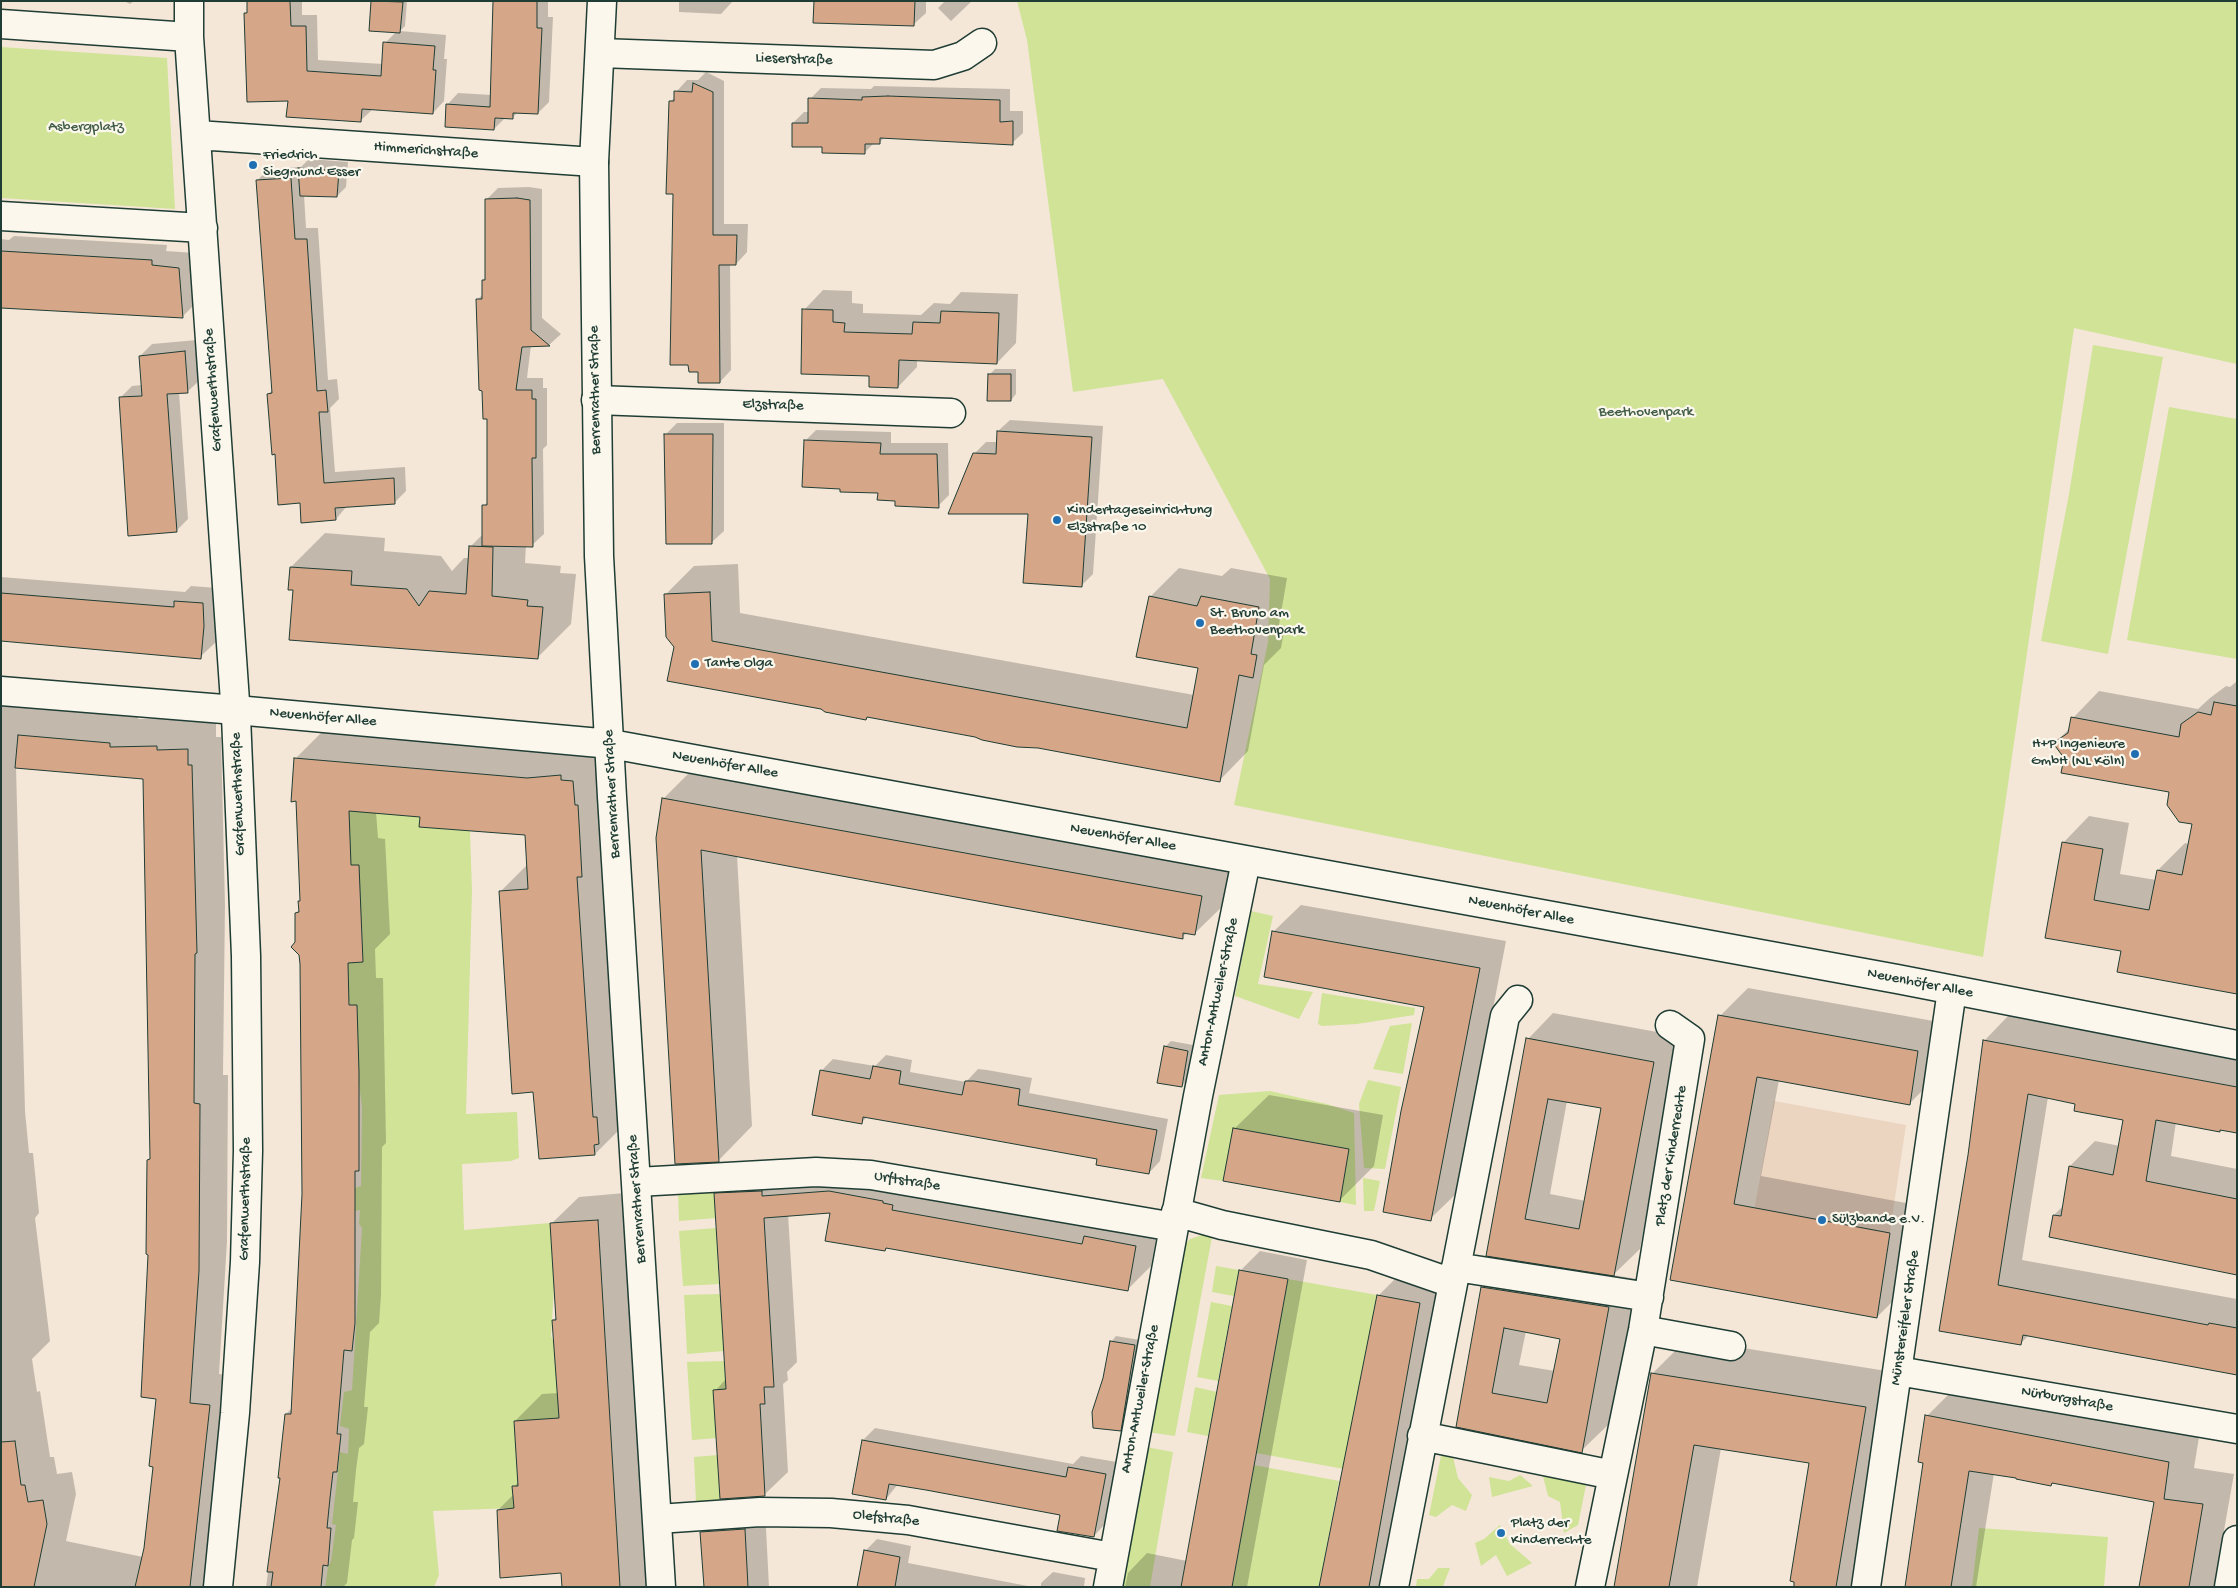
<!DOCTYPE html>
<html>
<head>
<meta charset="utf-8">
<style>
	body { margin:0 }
	#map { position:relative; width:2238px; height:1588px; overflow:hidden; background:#f4e7d8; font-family:"Gochi Hand",sans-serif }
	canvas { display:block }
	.frame { position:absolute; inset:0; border:2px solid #1f3d34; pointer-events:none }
</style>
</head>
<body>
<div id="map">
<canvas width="2238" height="1588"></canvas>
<div class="frame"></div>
</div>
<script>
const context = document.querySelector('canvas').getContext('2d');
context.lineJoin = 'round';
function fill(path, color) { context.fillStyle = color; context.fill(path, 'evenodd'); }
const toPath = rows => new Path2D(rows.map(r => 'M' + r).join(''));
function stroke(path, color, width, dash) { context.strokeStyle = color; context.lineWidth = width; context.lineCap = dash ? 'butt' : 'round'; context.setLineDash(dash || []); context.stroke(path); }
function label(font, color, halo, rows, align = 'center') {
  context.font = font + ' "Gochi Hand",sans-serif'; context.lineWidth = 4.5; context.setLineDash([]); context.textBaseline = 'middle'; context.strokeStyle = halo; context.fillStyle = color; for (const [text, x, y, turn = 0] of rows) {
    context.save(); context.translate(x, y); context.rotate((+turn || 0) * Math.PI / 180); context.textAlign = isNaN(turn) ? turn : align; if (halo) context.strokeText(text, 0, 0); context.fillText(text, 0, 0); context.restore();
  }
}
fill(toPath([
	[1774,1101,1906,1125,1877,1318,1739,1293]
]), '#ebd4c0');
fill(toPath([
	[1017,1,2237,1,2237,364,2074,328,1983,957,1234,805,1268,642,1270,579,1163,379,1073,392,1027,40],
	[1,47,167,58,175,209,1,198],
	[2093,345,2163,357,2108,654,2041,641,2069,494],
	[2169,407,2237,419,2237,659,2127,640],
	[341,806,365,812,420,817,420,827,470,831,472,891,466,1114,517,1112,519,1158,511,1161,462,1164,464,1230,550,1223,554,1288,551,1336,559,1352,554,1353,561,1418,514,1421,518,1486,512,1486,514,1508,433,1511,439,1575,434,1587,325,1587,328,1567,331,1561,336,1525,332,1524,340,1452,348,1454,349,1429,340,1426,344,1392,352,1390,362,1228,359,1224,360,1210,355,1211,355,1188,361,1186,362,1108,349,999,347,999,346,963,363,962,362,924,349,924,351,865],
	[1251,911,1273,916,1258,984,1313,992,1299,1019,1235,996],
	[1322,993,1415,1008,1414,1015,1357,1024,1322,1026,1318,1024],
	[1412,1023,1403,1074,1373,1069,1390,1026],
	[1368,1080,1401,1087,1385,1169,1364,1168,1359,1104],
	[1270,1091,1327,1104,1354,1113,1356,1205,1340,1202,1349,1149,1223,1181,1201,1178,1219,1095],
	[1363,1178,1380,1181,1374,1211,1364,1211],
	[714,1189,716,1218,679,1221,678,1191],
	[716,1228,719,1284,683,1286,679,1231],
	[1202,1235,1212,1237,1175,1436,1147,1432,1179,1250,1190,1239],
	[1216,1266,1239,1270,1234,1296,1212,1292],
	[1288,1279,1377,1295,1344,1469,1256,1453],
	[720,1294,724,1351,687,1354,684,1295],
	[1211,1302,1232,1306,1218,1381,1197,1377],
	[724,1361,726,1389,717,1438,692,1440,687,1362],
	[1195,1387,1217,1392,1208,1436,1187,1432],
	[1146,1447,1173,1452,1150,1587,1118,1587],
	[1442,1451,1452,1453,1458,1478,1472,1495,1466,1511,1452,1505,1436,1517,1429,1515],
	[718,1455,720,1504,696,1503,694,1457],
	[1254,1465,1339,1481,1319,1587,1232,1587],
	[1545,1471,1587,1480,1578,1525,1564,1533,1560,1502,1548,1496,1543,1476],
	[1520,1475,1533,1486,1492,1497,1489,1477,1509,1481],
	[1500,1525,1510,1544,1532,1563,1507,1576,1496,1555,1481,1566,1475,1543,1484,1539],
	[1979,1528,2108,1537,2104,1587,1972,1587],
	[1438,1568,1450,1568,1443,1586,1447,1587,1416,1587,1417,1579,1429,1579]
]), '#d0e397');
fill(toPath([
	[124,1,134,1,130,4],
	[248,1,302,1,302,15,317,15,318,60,383,64,385,43,396,32,372,1,407,1,405,26,400,31,446,35,444,59,447,59,444,101,433,113,372,110,360,121,290,100,246,14,248,12],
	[495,1,548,1,548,17,553,17,549,102,538,113,518,112,512,118,505,118,494,129,447,105,458,93,492,95],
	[679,1,733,1,721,14,679,12],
	[815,1,926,1,926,13,914,24],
	[945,1,972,1,951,21,938,8],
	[706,72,724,81,724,224,748,224,747,252,736,264,730,264,731,370,720,382,699,370,674,193,670,102,675,97,676,92,687,80,698,80],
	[874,86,1010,89,1010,111,1023,111,1023,133,1012,143,885,137,879,143,874,143,864,153,824,146,793,123,804,112,809,112,810,99,821,88,871,89],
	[309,159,348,162,346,187,337,196,304,195,306,228,318,228,328,380,337,379,339,399,330,408,335,472,405,467,406,491,395,502,347,506,336,519,301,502,276,453,268,394,273,390,257,181,268,169,301,167],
	[529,187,542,189,542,318,561,334,549,345,531,345,527,378,543,378,543,388,547,388,547,445,543,449,544,534,532,545,526,545,525,563,561,566,560,573,576,574,571,624,537,658,295,589,291,567,325,533,385,538,384,551,441,556,452,571,464,558,469,558,470,547,484,533,484,506,488,501,488,418,478,299,483,294,483,280,486,278,486,200,498,188],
	[14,236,167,245,166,251,194,253,197,302,182,317,1,306,1,239,9,240],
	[823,290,852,291,852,303,863,304,863,313,921,315,934,303,950,304,961,292,1018,294,1016,343,997,363,917,359,917,367,898,387,870,374,804,310],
	[197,340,200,380,188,391,179,392,188,519,176,531,120,398,132,386,142,385,140,356,152,344],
	[995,369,1016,369,1016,394,1011,400,989,375],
	[1010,420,1103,426,1093,574,1081,586,1029,513,974,454,986,442,998,442,998,431],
	[677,423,724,423,724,531,712,542,665,435],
	[816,430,891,432,891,443,948,443,949,495,938,506,896,500,879,492,805,441],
	[738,564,740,613,1194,695,1200,667,1150,597,1179,568,1222,576,1231,568,1287,578,1279,625,1285,626,1281,648,1264,665,1248,751,1220,780,868,716,866,718,669,680,675,647,665,595,694,566],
	[1,577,185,592,191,586,217,588,218,610,216,642,200,657,1,640],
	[2237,681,2237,993,2123,950,2047,937,2063,843,2089,816,2129,823,2120,874,2156,880,2158,870,2185,843,2189,844,2193,823,2171,791,2066,757,2055,743,2071,727,2073,718,2099,691,2198,709,2210,698,2226,686,2230,687],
	[1,702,139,714,138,719,186,718,185,721,216,721,216,737,221,737,225,905,223,1075,228,1075,227,1241,219,1374,238,1376,216,1587,1,1587],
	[16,767,144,778,151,1157,148,1160,157,1398,154,1466,143,1557,66,1541,76,1494,72,1472,57,1474,54,1457,50,1457,40,1391,37,1392,32,1359,50,1341,35,1218,39,1213,33,1153,29,1153,25,1111],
	[322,732,600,754,622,1127,595,1154,534,1091,500,892,528,864,526,834,422,816,376,812,378,838,385,839,390,934,375,949,376,978,383,978,386,1143,382,1147,381,1295,379,1323,370,1332,364,1407,368,1407,364,1444,359,1448,356,1470,353,1502,358,1502,354,1538,352,1540,347,1583,343,1587,266,1587,281,1477,286,1414,292,1408,305,1156,300,955,297,943,296,913,300,909,302,900,295,759],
	[698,764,1236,862,1229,900,1194,934,1187,933,1182,937,737,855,752,1126,718,1161,663,799],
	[1301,905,1506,941,1458,1192,1430,1219,1426,1006,1273,932],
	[1748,988,1945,1023,1937,1076,1909,1104,1779,1080,1761,1176,1917,1205,1905,1289,1877,1317,1671,1279,1720,1016],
	[1553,1013,1679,1036,1640,1249,1613,1275,1637,1279,1610,1423,1581,1451,1457,1426,1483,1287,1511,1259,1528,1039],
	[1567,1101,1603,1107,1586,1201,1550,1194],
	[1526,1331,1561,1338,1555,1371,1519,1365],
	[2009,1015,2237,1057,2237,1133,2176,1122,2171,1156,2237,1169,2237,1273,2054,1215,2063,1206,2070,1166,2095,1141,2120,1146,2124,1119,2076,1103,2048,1097,2022,1260,2237,1299,2237,1375,2029,1335,2020,1344,1940,1330,1971,1139,1984,1041],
	[1171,1041,1193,1045,1187,1080,1182,1086,1165,1047],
	[886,1055,912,1060,910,1072,966,1082,978,1069,987,1070,1032,1078,1029,1093,1168,1119,1160,1161,1149,1173,1098,1158,868,1116,861,1123,821,1071,833,1059,875,1066],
	[1269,1095,1383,1115,1374,1166,1339,1201,1234,1129],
	[739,1171,1159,1223,1151,1266,1128,1289,888,1247,885,1250,831,1211,788,1214,797,1362,787,1372,788,1380,783,1384,788,1472,764,1495,715,1391,726,1379,715,1194],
	[625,1193,648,1587,564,1587,562,1572,498,1510,514,1494,514,1487,519,1481,515,1421,542,1394,559,1393,553,1320,557,1317,551,1224,579,1197],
	[1260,1251,1307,1260,1247,1587,1125,1587,1128,1573,1147,1553,1187,1561,1240,1271],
	[1402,1272,1443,1280,1388,1587,1321,1587,1378,1296],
	[1116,1336,1140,1340,1126,1424,1120,1430,1105,1378,1111,1342],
	[1687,1339,1899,1373,1864,1587,1795,1587,1810,1462,1721,1448,1697,1587,1615,1587,1652,1374],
	[1958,1385,2200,1431,2194,1468,2234,1474,2214,1587,2140,1587,2155,1501,1994,1473,1976,1587,1905,1587,1924,1462,1927,1416],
	[875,1428,1073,1464,1081,1456,1117,1462,1105,1524,1094,1536,1062,1514,898,1484,886,1499,863,1440],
	[765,1509,769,1587,705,1587,701,1532,721,1512],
	[877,1539,911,1546,908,1563,1033,1587,859,1587,865,1551],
	[1053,1572,1085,1578,1084,1587,1041,1587,1041,1583]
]), '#0003');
const building = toPath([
	[247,1,290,1,291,26,306,26,307,71,381,76,383,42,435,46,433,70,436,70,433,114,362,109,361,122,286,117,288,101,247,102,244,13,247,13,247,1],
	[371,1,403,2,400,33,369,31,371,1],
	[493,1,537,1,537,28,542,28,538,114,513,113,513,119,495,118,494,130,445,127,446,104,490,107,493,1],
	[814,1,915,1,914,26,813,23,814,1],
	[693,83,713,92,713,235,737,235,736,265,719,265,720,383,698,383,698,372,689,372,688,365,670,365,673,194,666,194,669,101,674,101,674,91,692,92,693,83],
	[888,96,1000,100,1000,122,1013,121,1013,145,880,138,880,144,865,144,865,154,822,153,822,147,792,147,792,123,808,123,808,98,862,100,862,97,888,96],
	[298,168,339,171,337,197,300,196,298,168],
	[291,178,295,239,307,239,317,391,326,390,328,412,319,412,324,483,394,478,395,504,335,508,336,520,301,523,300,503,278,505,275,454,272,455,267,394,272,393,256,180,291,178],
	[517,198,530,200,531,330,550,346,522,347,516,390,532,390,532,399,536,399,536,458,532,458,533,547,482,546,482,505,487,505,487,419,483,419,482,391,479,390,476,299,482,299,482,280,485,280,485,199,517,198],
	[1,251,152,260,152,265,179,268,183,318,1,308,1,251],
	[802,309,833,310,833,322,845,323,844,332,912,334,913,322,940,323,941,311,999,313,997,364,899,360,898,388,869,387,869,376,801,374,802,309],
	[185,351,188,393,167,394,177,532,128,536,119,397,142,396,139,356,185,351],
	[988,374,1011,374,1011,401,987,401,988,374],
	[997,431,1092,437,1082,587,1023,583,1028,514,948,514,973,453,996,454,997,431],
	[664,434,713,434,712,544,666,544,664,434],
	[804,440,881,443,880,454,937,454,939,508,895,506,895,501,877,500,878,493,840,492,840,489,802,487,804,440],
	[469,546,493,547,492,596,528,600,527,606,543,607,538,659,289,640,293,590,288,590,290,567,352,571,351,585,407,589,419,606,429,591,466,594,469,546],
	[710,592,712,641,1187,728,1198,668,1136,657,1149,596,1197,606,1201,596,1259,607,1251,654,1257,655,1253,678,1239,675,1220,782,1038,748,1017,747,982,740,975,737,867,717,866,720,825,712,821,709,667,681,674,647,666,637,664,594,710,592],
	[1,593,174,607,174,601,203,603,204,626,201,659,1,641,1,593],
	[2214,702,2237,706,2237,994,2117,972,2121,951,2045,938,2062,842,2103,849,2094,900,2149,910,2157,870,2182,875,2192,824,2179,822,2167,805,2169,792,2061,773,2064,758,2053,743,2068,733,2071,717,2179,737,2181,724,2198,712,2211,715,2214,702],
	[18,735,110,743,110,747,157,746,157,750,188,749,188,765,192,765,197,953,195,954,194,1103,200,1104,199,1271,190,1403,210,1405,190,1587,135,1587,144,1548,153,1467,149,1466,156,1399,141,1397,148,1255,146,1254,147,1160,150,1159,143,779,15,768,18,735],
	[294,758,527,778,561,775,561,780,573,781,575,805,578,805,580,840,582,877,577,877,593,1117,597,1117,599,1144,594,1145,595,1155,539,1159,533,1092,512,1094,499,891,528,889,525,835,419,827,420,817,349,811,351,865,359,865,363,962,348,963,349,1005,357,1005,359,1072,359,1171,355,1171,355,1323,352,1351,344,1350,337,1434,341,1434,337,1472,333,1472,330,1498,327,1528,331,1528,328,1566,323,1565,321,1587,271,1587,273,1572,267,1572,280,1478,278,1478,285,1414,291,1414,302,1194,300,964,299,955,291,947,295,942,295,913,299,912,298,901,300,901,296,801,291,802,294,758],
	[662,798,1202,896,1195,935,1183,933,1183,939,701,850,719,1162,675,1164,656,838,662,798],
	[1272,931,1480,968,1431,1221,1383,1212,1401,1111,1424,1007,1264,977,1272,931],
	[1718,1015,1918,1051,1910,1105,1757,1077,1734,1204,1890,1233,1877,1318,1670,1280,1718,1015],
	[1526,1038,1654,1062,1614,1276,1486,1256,1526,1038],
	[1548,1099,1601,1108,1579,1229,1525,1219,1548,1099],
	[1983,1040,2237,1087,2237,1133,2220,1130,2220,1132,2156,1120,2146,1181,2237,1199,2237,1275,2049,1237,2053,1215,2061,1216,2069,1166,2113,1175,2123,1120,2074,1111,2075,1104,2028,1094,1998,1285,2208,1325,2209,1323,2237,1328,2237,1375,2023,1335,2021,1345,1939,1331,1968,1155,1983,1040],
	[1164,1046,1188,1051,1182,1087,1157,1083,1164,1046],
	[873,1066,901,1071,899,1084,962,1095,965,1081,974,1081,1020,1089,1018,1105,1157,1130,1149,1174,1096,1165,1097,1159,926,1128,863,1117,862,1124,812,1115,820,1070,870,1079,873,1066],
	[1233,1128,1349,1149,1340,1202,1223,1181,1233,1128],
	[762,1191,762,1196,829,1191,883,1201,883,1203,893,1205,892,1210,1049,1238,1082,1244,1084,1236,1136,1246,1128,1291,886,1248,885,1251,825,1241,830,1213,764,1218,774,1387,764,1387,765,1404,760,1404,765,1496,720,1499,713,1390,726,1389,714,1193,762,1191],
	[598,1220,620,1587,562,1587,561,1573,500,1578,497,1510,514,1508,512,1486,518,1486,514,1421,559,1418,552,1320,556,1320,550,1223,598,1220],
	[1239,1270,1288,1279,1232,1587,1181,1587,1239,1270],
	[1481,1287,1609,1307,1582,1453,1456,1427,1481,1287],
	[1504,1328,1560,1339,1547,1403,1492,1393,1504,1328],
	[1377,1295,1420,1303,1369,1587,1319,1587,1377,1295],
	[1110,1341,1135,1345,1121,1431,1093,1428,1092,1412,1103,1378,1110,1341],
	[1651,1373,1866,1407,1836,1587,1794,1587,1794,1582,1790,1581,1809,1463,1694,1445,1669,1587,1614,1587,1651,1373],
	[1925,1415,2169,1462,2164,1499,2203,1504,2189,1587,2139,1587,2154,1502,2052,1483,2051,1486,2016,1479,2016,1478,1969,1471,1951,1587,1905,1587,1923,1463,1918,1462,1925,1415],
	[862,1440,1066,1477,1068,1467,1106,1474,1094,1537,1057,1531,1060,1515,926,1490,889,1484,886,1500,852,1494,862,1440],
	[15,1441,21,1485,25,1485,28,1502,43,1500,47,1524,34,1587,1,1587,1,1442,15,1441],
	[745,1529,748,1587,704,1587,700,1532,745,1529],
	[864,1550,900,1557,895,1587,857,1587,864,1550]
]);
fill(building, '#d6a688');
stroke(building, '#1f3d34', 1);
const street = toPath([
	[189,1,189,37,236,716,246,956,248,1151,245,1262,235,1413,218,1587],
	[1,24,189,37],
	[600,53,934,65,963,56,982,43],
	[197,135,594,162],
	[1,216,203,228],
	[596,400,951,413],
	[637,1182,816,1172,871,1175,1174,1227],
	[1176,1212,1222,1225,1371,1255,1452,1283],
	[1456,1267,1649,1297],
	[1643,1330,1731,1346],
	[1898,1371,2237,1429],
	[1422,1436,1613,1475],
	[658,1519,760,1512,831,1513,908,1520,1112,1557],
	[1108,1587,1198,1096,1246,861],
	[1394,1587,1505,1016,1518,1000],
	[1590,1587,1643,1330,1690,1039,1670,1025],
	[1866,1587,1952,990],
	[2229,1587,2237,1540]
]);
const secondary = toPath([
	[602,1,594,162,599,556,612,797,661,1587],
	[1,691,236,710,611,744,1897,979,2237,1045]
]);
stroke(street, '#1f3d34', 31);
stroke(secondary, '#1f3d34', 31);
stroke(street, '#fbf7ec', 28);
stroke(secondary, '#fbf7ec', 28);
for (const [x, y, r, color] of [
	[253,165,5,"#1f6fb2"],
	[1057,520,5,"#1f6fb2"],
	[1200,623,5,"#1f6fb2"],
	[695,664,5,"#1f6fb2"],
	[2135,754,5,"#1f6fb2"],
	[1822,1220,5,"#1f6fb2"],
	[1501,1533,5,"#1f6fb2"]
]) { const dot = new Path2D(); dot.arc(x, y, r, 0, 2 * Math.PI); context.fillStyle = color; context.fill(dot); stroke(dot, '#fbf7ec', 2); }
label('15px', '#1f3d34', '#fbf7ec', [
	["Lieserstraße",794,60,2],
	["Himmerichstraße",426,151,4],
	["Grafenwerthstraße",214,390,-94],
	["Berrenrather Straße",596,390,-91],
	["Elzstraße",773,406,2],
	["Neuenhöfer Allee",323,718,5],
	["Neuenhöfer Allee",725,765,10],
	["Grafenwerthstraße",239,794,-92],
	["Berrenrather Straße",613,794,-93],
	["Neuenhöfer Allee",1123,838,10],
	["Neuenhöfer Allee",1521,911,11],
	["Neuenhöfer Allee",1920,984,11],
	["Anton-Antweiler-Straße",1219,992,-78],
	["Platz der Kinderrechte",1672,1156,-81],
	["Urftstraße",907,1182,9],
	["Grafenwerthstraße",246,1199,-89],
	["Berrenrather Straße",638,1199,-94],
	["Münstereifeler Straße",1906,1318,-82],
	["Anton-Antweiler-Straße",1141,1399,-79],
	["Nürburgstraße",2067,1400,10],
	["Olefstraße",886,1519,6]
]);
label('15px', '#425e48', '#fbf7ec', [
	["Asbergplatz",86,128],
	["Beethovenpark",1646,413]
]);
label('15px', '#1f3d34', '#fbf7ec', [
	["Friedrich",263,156],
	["Siegmund Esser",263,173],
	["Kindertageseinrichtung",1067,511],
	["Elzstraße 10",1067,528],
	["St. Bruno am",1210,614],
	["Beethovenpark",1210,631],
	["Tante Olga",705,664],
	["H+P Ingenieure",2125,745,"right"],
	["GmbH (NL Köln)",2125,762,"right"],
	["Sülzbande e.V.",1832,1220],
	["Platz der",1511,1524],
	["Kinderrechte",1511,1541]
], 'left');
</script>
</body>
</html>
